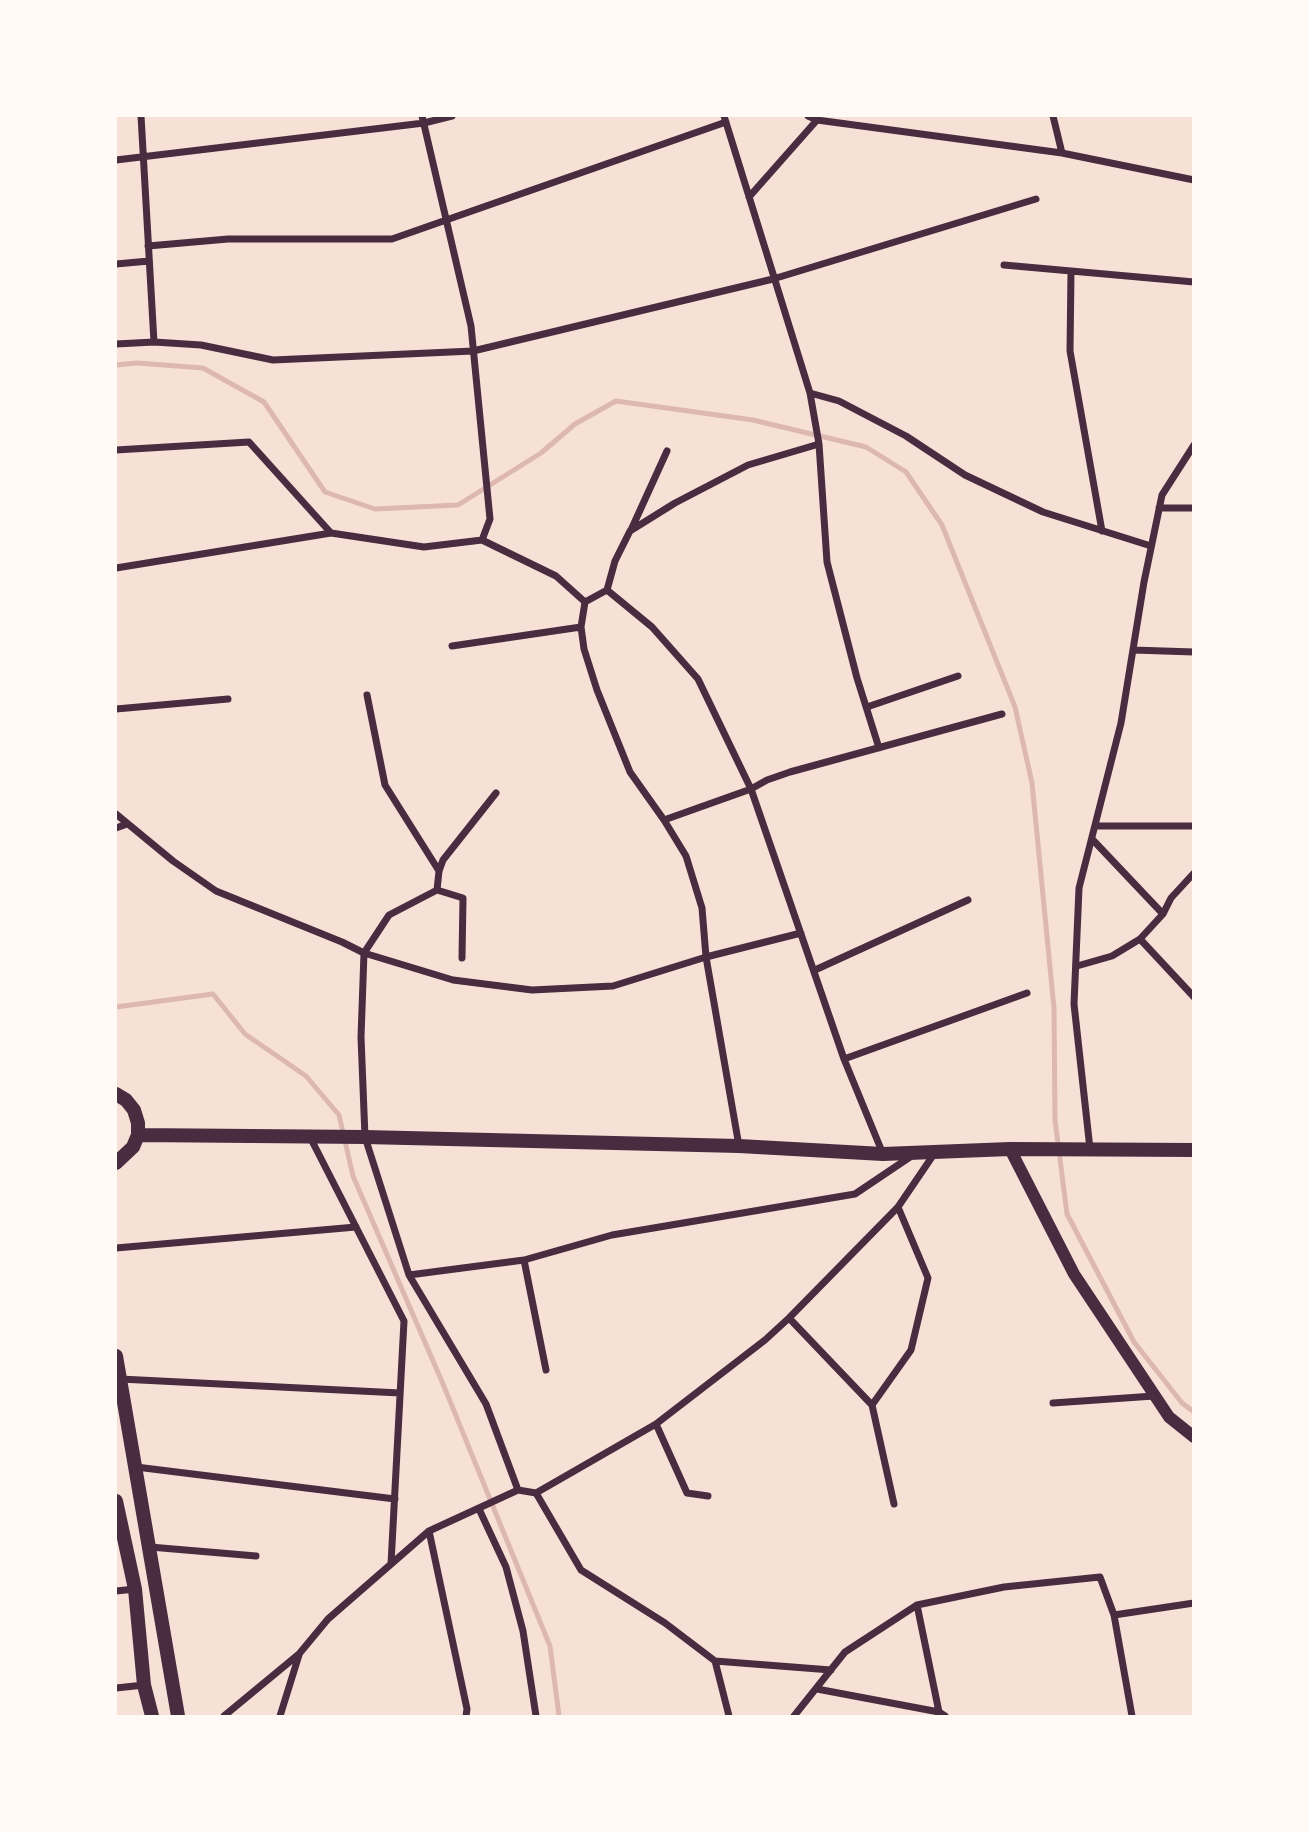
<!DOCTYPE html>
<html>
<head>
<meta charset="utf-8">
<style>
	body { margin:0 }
	#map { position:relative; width:1309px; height:1832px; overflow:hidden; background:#f7e1d7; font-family:"Asap Condensed",sans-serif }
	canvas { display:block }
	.frame { position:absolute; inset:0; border:117px solid #fffaf5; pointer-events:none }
</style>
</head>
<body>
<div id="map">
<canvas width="1309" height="1832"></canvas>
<div class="frame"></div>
</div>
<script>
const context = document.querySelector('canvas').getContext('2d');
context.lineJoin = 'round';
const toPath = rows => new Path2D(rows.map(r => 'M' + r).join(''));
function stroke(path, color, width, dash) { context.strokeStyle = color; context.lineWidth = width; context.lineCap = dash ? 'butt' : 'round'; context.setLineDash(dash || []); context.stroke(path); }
stroke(toPath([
	[116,365,137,363,203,368,264,402,325,492,375,509,458,505,541,453,575,424,616,401,753,420,866,447,906,472,942,525,1015,707,1032,783,1054,1008,1055,1120,1067,1214,1134,1342,1182,1403,1194,1412],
	[116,1007,213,994,245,1034,306,1076,339,1115,353,1176,443,1384,550,1646,559,1716]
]), '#dcb8b0', 5);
stroke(toPath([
	[141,116,154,342],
	[422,116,471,326,490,519,482,540],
	[724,116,810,393,819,444,827,562,857,678,879,748],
	[808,116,817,120,1062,153,1194,180],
	[1053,116,1062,153],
	[116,160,424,123,452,116],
	[749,197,817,120],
	[148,246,228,239,392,239,726,122],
	[116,264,149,261],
	[1004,265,1194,282],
	[1071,272,1070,351,1102,531],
	[116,344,154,342,201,345,273,360,473,351,773,279,1036,199],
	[810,393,839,401,906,436,965,475,1043,512,1151,546],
	[116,450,249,442,331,533],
	[1159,508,1194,508],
	[631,530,667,451],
	[482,540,556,576,585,602],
	[116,568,331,533,424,547,482,540],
	[607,590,652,627,698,679,751,789,844,1059,883,1154],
	[585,602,581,627,584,649,597,690,630,772,664,820,686,856,702,908,706,957,739,1146],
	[585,602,607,590,615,561,630,531,675,503,748,465,819,444],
	[452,646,581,627],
	[1133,650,1194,652],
	[367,695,385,785,439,871],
	[867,707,958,676],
	[116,709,228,699],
	[116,814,173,861,216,891,342,942,364,953,453,980,532,990,613,986,706,957,801,933],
	[664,820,751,789,767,780,790,772,1002,714],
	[1096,826,1194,826],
	[116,828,127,824],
	[1092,839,1163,914],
	[437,890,439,871,443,860,496,793],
	[1140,939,1194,997],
	[1077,966,1112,956,1140,939,1163,914,1171,898,1194,873],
	[815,970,968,900],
	[844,1059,1027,993],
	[310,1137,404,1321,391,1564],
	[1090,1149,1074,1004,1079,888,1121,723,1144,582,1162,495,1194,445],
	[116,1248,356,1227],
	[524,1260,546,1370],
	[409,1275,365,1137,361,1037,364,953,389,915,437,890,463,898,462,958],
	[789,1318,872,1405,894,1504],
	[120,1379,400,1393],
	[1053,1403,1154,1396],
	[872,1405,911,1350,928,1278,898,1207],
	[656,1424,687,1493,708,1496],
	[136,1467,395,1499],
	[518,1490,486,1404,409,1275,524,1260,612,1235,855,1194,913,1155],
	[536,1493,656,1424,765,1340,789,1318,898,1207,934,1154],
	[536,1493,581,1570,665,1623,715,1661,831,1670],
	[479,1509,506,1567,523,1631,536,1716],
	[429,1531,467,1709,466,1716],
	[150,1547,256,1556],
	[116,1591,135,1589],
	[917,1605,939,1712],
	[1114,1615,1132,1716],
	[715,1661,729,1716],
	[116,1688,144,1685],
	[817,1689,939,1712,945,1716],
	[224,1716,299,1654,328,1619,429,1531,518,1490,536,1493],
	[280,1716,299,1655],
	[794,1716,845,1652,917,1605,1004,1587,1100,1577,1114,1615,1194,1603]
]), '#4a2c40', 7);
stroke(toPath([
	[1010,1149,1074,1274,1169,1417,1194,1437]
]), '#4a2c40', 12);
stroke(toPath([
	[116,1094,126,1100,134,1110,138,1123,138,1135,133,1147,116,1163],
	[138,1135,365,1137,739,1146,883,1154,1010,1149,1194,1150],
	[116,1356,178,1716],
	[116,1501,135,1589,144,1685,152,1716]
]), '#4a2c40', 14);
</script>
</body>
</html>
